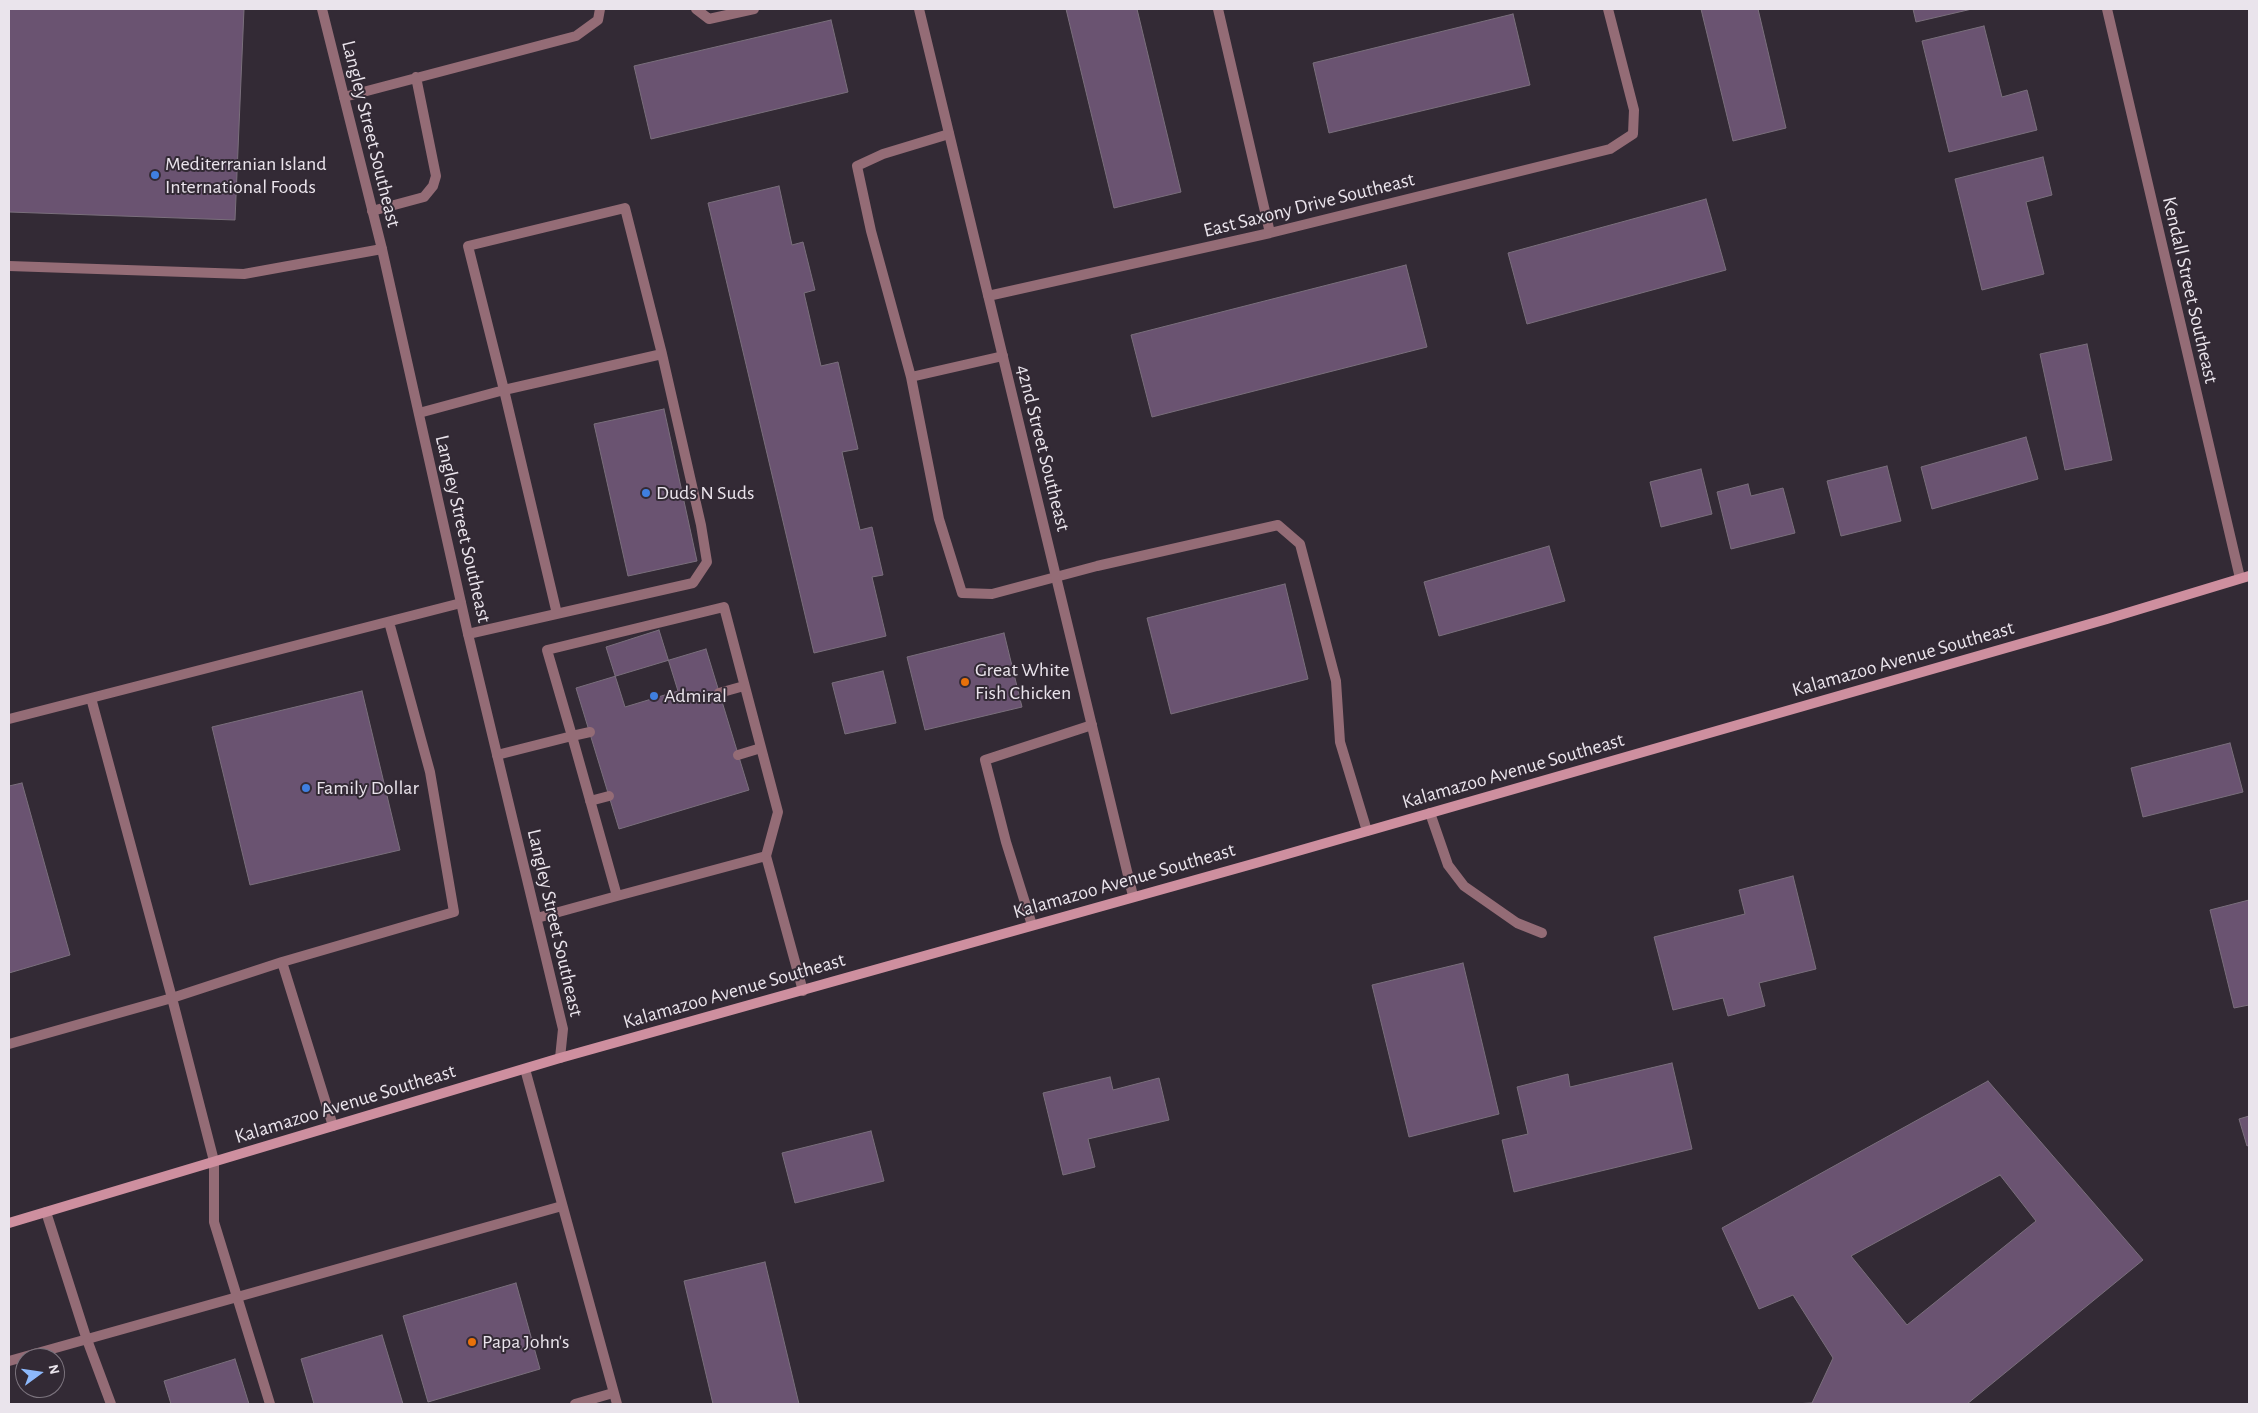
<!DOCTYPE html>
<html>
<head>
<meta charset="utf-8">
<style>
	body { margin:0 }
	#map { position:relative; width:2258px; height:1413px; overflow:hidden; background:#332a35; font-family:"Alegreya Sans",sans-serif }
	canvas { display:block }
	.frame { position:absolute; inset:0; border:10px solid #eae4ec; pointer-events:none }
	.north { position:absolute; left:15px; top:1348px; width:50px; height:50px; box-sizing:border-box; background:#332a35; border:1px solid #7c747e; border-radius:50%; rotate:76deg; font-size:14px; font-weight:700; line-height:20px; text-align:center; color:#eae4ec }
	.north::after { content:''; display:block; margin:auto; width:18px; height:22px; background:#8db9fc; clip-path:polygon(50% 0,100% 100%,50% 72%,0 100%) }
</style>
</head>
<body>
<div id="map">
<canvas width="2258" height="1413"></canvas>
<div class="frame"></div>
<div class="north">N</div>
</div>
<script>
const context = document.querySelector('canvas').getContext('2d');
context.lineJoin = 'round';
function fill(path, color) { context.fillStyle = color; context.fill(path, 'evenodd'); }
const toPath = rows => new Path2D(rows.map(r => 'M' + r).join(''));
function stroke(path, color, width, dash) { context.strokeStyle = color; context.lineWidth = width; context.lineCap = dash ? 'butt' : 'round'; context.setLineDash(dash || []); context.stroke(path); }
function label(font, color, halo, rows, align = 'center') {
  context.font = font + ' "Alegreya Sans",sans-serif'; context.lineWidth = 4; context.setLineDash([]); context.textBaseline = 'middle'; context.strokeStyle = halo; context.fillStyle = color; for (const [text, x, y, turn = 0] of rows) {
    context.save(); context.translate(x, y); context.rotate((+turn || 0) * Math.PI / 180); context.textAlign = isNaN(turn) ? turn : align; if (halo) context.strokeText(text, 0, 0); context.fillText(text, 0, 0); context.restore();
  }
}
const building = toPath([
	[9,9,244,9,235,220,9,212,9,9],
	[1066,9,1137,9,1181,192,1114,208,1066,9],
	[1701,9,1758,9,1786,128,1733,141,1701,9],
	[1913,9,1972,9,1916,22,1913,9],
	[1513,14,1530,85,1329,133,1313,63,1513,14],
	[831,20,848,92,651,139,634,66,831,20],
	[1984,26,2002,97,2027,90,2037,130,1949,152,1922,41,1984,26],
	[2043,157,2052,195,2026,202,2044,274,1982,290,1955,179,2043,157],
	[779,186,792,245,803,242,815,290,804,293,821,366,838,362,858,449,842,452,860,530,872,527,883,575,872,577,886,636,814,653,708,203,779,186],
	[1706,199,1726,270,1527,324,1508,253,1706,199],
	[1406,265,1427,347,1152,417,1131,335,1406,265],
	[2087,344,2112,460,2065,470,2040,354,2087,344],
	[664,409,697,561,628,576,594,424,664,409],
	[2026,437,2038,479,1932,509,1921,467,2026,437],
	[1887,466,1901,521,1841,536,1827,481,1887,466],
	[1701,469,1712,514,1661,527,1650,482,1701,469],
	[1748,484,1751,496,1783,488,1795,533,1731,549,1717,492,1748,484],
	[1549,546,1565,601,1439,636,1424,582,1549,546],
	[1285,584,1308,679,1171,714,1147,618,1285,584],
	[659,630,678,691,625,707,606,647,659,630],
	[1004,633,1022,707,925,730,907,657,1004,633],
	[706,649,749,790,619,829,576,688,706,649],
	[883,671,896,723,845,734,832,683,883,671],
	[362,691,400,850,250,885,212,727,362,691],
	[2230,743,2243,792,2143,817,2131,768,2230,743],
	[22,783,70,955,9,973,9,786,22,783],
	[1793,876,1816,969,1759,983,1765,1006,1728,1016,1723,998,1673,1010,1654,937,1745,914,1739,890,1793,876],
	[2249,900,2249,1005,2234,1008,2210,910,2249,900],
	[1463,963,1499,1114,1409,1137,1372,985,1463,963],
	[1672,1063,1692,1149,1514,1192,1502,1140,1528,1134,1517,1087,1568,1074,1570,1087,1672,1063],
	[1110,1077,1113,1090,1159,1078,1169,1120,1088,1139,1095,1167,1063,1175,1043,1093,1110,1077],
	[1988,1081,2143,1260,1967,1404,1793,1404,1812,1403,1833,1358,1793,1295,1759,1309,1722,1228,1988,1081],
	[2000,1175,2036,1221,1907,1325,1851,1256,2000,1175],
	[2249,1116,2249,1145,2247,1146,2239,1119,2249,1116],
	[871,1131,884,1181,795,1203,782,1153,871,1131],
	[765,1262,799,1404,713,1404,684,1281,765,1262],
	[516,1283,540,1369,428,1402,403,1316,516,1283],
	[382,1335,403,1404,314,1404,301,1359,382,1335],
	[235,1359,249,1404,171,1404,164,1381,235,1359]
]);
fill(building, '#6a5371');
stroke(building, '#7a6f7c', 1);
stroke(toPath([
	[696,9,709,19,754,9],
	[344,97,576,36,598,20,600,9],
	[949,134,883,154,857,166,871,231,911,377,939,519,962,593,992,594,1097,566,1278,525,1300,544,1336,681,1340,742,1367,831],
	[372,211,424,197,433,186,436,176,416,77],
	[9,266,244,274,382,249],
	[911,377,1003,356],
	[419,413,504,390,468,246,625,208,662,354,701,525,707,562,693,583,468,634],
	[557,614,504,390,662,354],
	[719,693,744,686],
	[91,698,172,998,214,1161,214,1222,270,1404],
	[9,719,461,603],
	[590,732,572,736,547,650,724,607,778,812,766,856],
	[497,755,572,736,617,896,766,856,803,991],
	[738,755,761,748],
	[590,801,609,796],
	[1430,813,1448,865,1464,886,1517,923,1542,933],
	[537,918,617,896],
	[1032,925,1006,842,985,760,1092,725],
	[9,1044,172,998,282,962],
	[333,1126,282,962,454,912,430,772,389,622],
	[46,1212,86,1337,111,1404],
	[9,1361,562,1206],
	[575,1404,613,1393]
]), '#946c76', 10);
stroke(toPath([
	[322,9,382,249,468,634,563,1029,560,1058],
	[919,9,1133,896],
	[1218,9,1270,233],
	[2107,9,2240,578],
	[988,296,1270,233,1610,149,1633,134,1634,110,1608,9],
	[525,1069,617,1404]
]), '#946c76', 10);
stroke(toPath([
	[9,1223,560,1058,1256,863,2107,619,2249,576]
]), '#ce8f9f', 10);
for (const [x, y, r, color] of [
	[155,175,5,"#3f7fe0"],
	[646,493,5,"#3f7fe0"],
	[965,682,5,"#e8710a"],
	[654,696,5,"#3f7fe0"],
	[306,788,5,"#3f7fe0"],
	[472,1342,5,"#e8710a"]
]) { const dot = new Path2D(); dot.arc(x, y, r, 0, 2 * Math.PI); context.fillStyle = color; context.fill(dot); stroke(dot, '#332a35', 2); }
label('20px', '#eae4ec', '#332a35', [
	["Langley Street Southeast",371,134,76],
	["East Saxony Drive Southeast",1309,205,-14],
	["Kendall Street Southeast",2190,290,77],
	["42nd Street Southeast",1043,448,76],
	["Langley Street Southeast",463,529,77],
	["Kalamazoo Avenue Southeast",1903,659,-16],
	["Kalamazoo Avenue Southeast",1513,771,-16],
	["Kalamazoo Avenue Southeast",1124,881,-16],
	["Langley Street Southeast",555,923,77],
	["Kalamazoo Avenue Southeast",734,991,-16],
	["Kalamazoo Avenue Southeast",345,1104,-17]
]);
label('20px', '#eae4ec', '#332a35', [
	["Mediterranian Island",165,164],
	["International Foods",165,187],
	["Duds N Suds",656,493],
	["Great White",975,670],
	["Fish Chicken",975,693],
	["Admiral",664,696],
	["Family Dollar",316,788],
	["Papa John's",482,1342]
], 'left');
</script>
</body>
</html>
